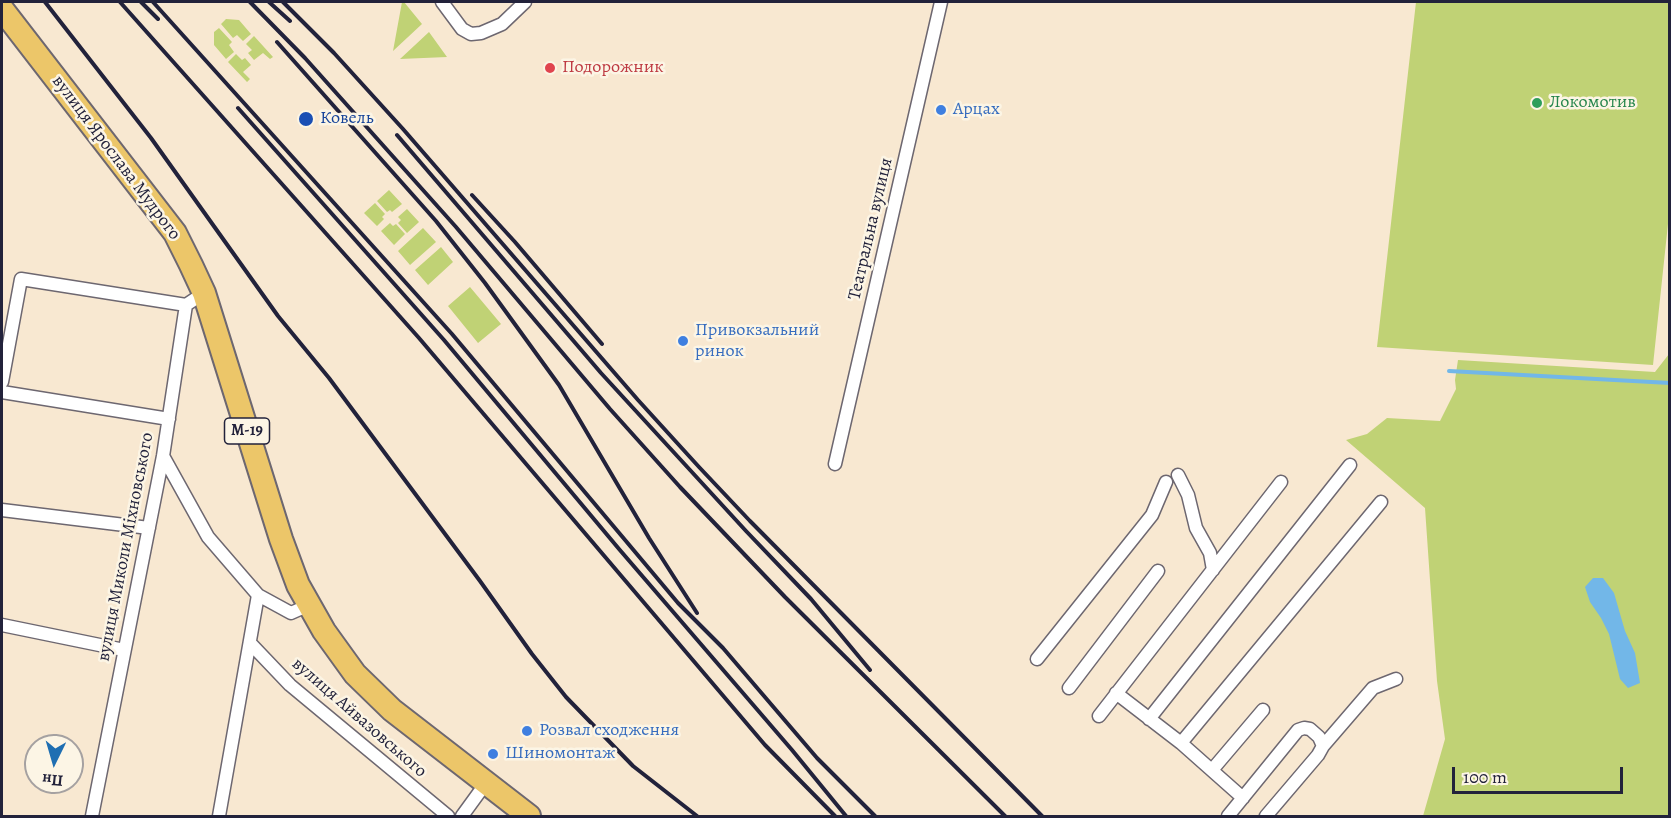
<!DOCTYPE html>
<html>
<head>
<meta charset="utf-8">
<style>
	body { margin:0 }
	#map { position:relative; width:1671px; height:818px; overflow:hidden; background:#f8e8d1; font-family:Alegreya,serif }
	canvas { display:block }
	.frame { position:absolute; inset:0; border:3px solid #22223b; pointer-events:none }
	.north { position:absolute; left:24px; top:734px; width:60px; height:60px; box-sizing:border-box; background:#fcf5e5; border:2px solid #a5a1a1; border-radius:50%; rotate:185deg; font-size:16px; font-weight:700; line-height:24px; text-align:center; color:#22223b }
	.north::after { content:''; display:block; margin:auto; width:21px; height:27px; background:#1f6fb2; clip-path:polygon(50% 0,100% 100%,50% 72%,0 100%) }
	.scale { position:absolute; left:1452px; top:767px; width:171px; height:27px; box-sizing:border-box; border:3px solid #22223b; border-top:0; padding-left:8px; font-size:18px; line-height:21px; white-space:nowrap; color:#22223b; -webkit-text-stroke:4px #fcf5e5; paint-order:stroke }
</style>
</head>
<body>
<div id="map">
<canvas width="1671" height="818"></canvas>
<div class="frame"></div>
<div class="north">Пн</div>
<div class="scale">100 m</div>
</div>
<script>
const context = document.querySelector('canvas').getContext('2d');
context.lineJoin = 'round';
function fill(path, color) { context.fillStyle = color; context.fill(path, 'evenodd'); }
const toPath = rows => new Path2D(rows.map(r => 'M' + r).join(''));
function stroke(path, color, width, dash) { context.strokeStyle = color; context.lineWidth = width; context.lineCap = dash ? 'butt' : 'round'; context.setLineDash(dash || []); context.stroke(path); }
function label(font, color, halo, rows, align = 'center') {
  context.font = font + ' Alegreya,serif'; context.lineWidth = 5; context.setLineDash([]); context.textBaseline = 'middle'; context.strokeStyle = halo; context.fillStyle = color; for (const [text, x, y, turn = 0] of rows) {
    context.save(); context.translate(x, y); context.rotate((+turn || 0) * Math.PI / 180); context.textAlign = isNaN(turn) ? turn : align; if (halo) context.strokeText(text, 0, 0); context.fillText(text, 0, 0); context.restore();
  }
}
fill(toPath([
	[402,2,404,2,422,24,393,51],
	[1416,2,1669,2,1670,205,1653,365,1377,347],
	[226,19,239,20,251,34,243,41,237,35,233,38,221,24],
	[219,28,232,42,229,45,234,52,226,59,214,45,214,32],
	[429,32,447,57,400,59],
	[254,36,273,57,270,59,263,53,254,60,248,53,252,50,246,44],
	[236,54,242,60,245,58,251,65,243,72,250,79,247,82,228,62],
	[389,190,402,204,392,212,390,210,387,212,377,201],
	[375,203,385,214,382,217,384,219,377,226,364,213],
	[407,209,419,222,407,233,398,223,401,220,398,217],
	[390,223,393,226,396,224,405,234,394,245,381,231],
	[423,228,436,242,410,265,398,251],
	[441,247,453,262,428,285,415,270],
	[470,287,501,324,478,343,448,306],
	[1669,354,1669,816,1423,816,1445,739,1437,681,1425,508,1346,440,1367,434,1387,418,1440,421,1456,389,1455,380,1458,360,1655,372]
]), '#c0d275');
fill(toPath([
	[1593,578,1603,578,1614,593,1625,631,1635,653,1640,683,1628,688,1620,679,1609,634,1601,618,1590,602,1585,587]
]), '#72b7e8');
stroke(toPath([
	[1449,371,1670,383]
]), '#72b7e8', 4);
const street = toPath([
	[442,2,462,29,471,34,481,33,502,24,525,2],
	[2,382,21,279,186,305],
	[2,392,169,419],
	[163,456,208,537,258,595,291,613,309,605],
	[835,464,941,2],
	[1178,475,1188,495,1196,528,1210,553,1213,570],
	[2,510,149,528],
	[2,625,124,650],
	[250,643,290,685,448,816],
	[1037,659,1152,515,1166,482],
	[1069,688,1158,571],
	[1116,693,1181,743,1243,798],
	[1099,716,1281,482],
	[1149,719,1350,465],
	[1181,743,1381,502],
	[1323,746,1373,688,1396,679],
	[1212,770,1263,710],
	[92,816,163,456,186,305,204,293],
	[219,816,258,595],
	[462,816,486,783],
	[1228,816,1298,730,1304,728,1310,729,1319,737,1323,746,1318,755,1266,816]
]);
const highway = toPath([
	[2,9,175,233,191,265,204,293,281,539,298,585,324,631,355,674,392,710,529,816]
]);
stroke(street, '#6d6770', 15);
stroke(highway, '#6d6770', 26);
stroke(street, '#fff', 12);
stroke(highway, '#ecc669', 22);
stroke(toPath([
	[45,2,151,138,278,316,329,378,480,581,532,654,566,697,633,766,697,816],
	[120,2,419,338,765,745,835,816],
	[141,2,158,19],
	[153,2,452,334,678,603,723,648,817,758,875,816],
	[250,2,305,58,456,227,610,409,680,487,785,597,1005,816],
	[269,2,290,21],
	[283,2,334,53,403,129,638,400,699,467,750,521,1042,816],
	[277,42,436,221,485,283,559,385,649,538,697,613],
	[238,108,444,340,619,549,792,750,846,816],
	[397,135,601,373,746,531,811,599,870,670],
	[472,195,515,242,602,344]
]), '#22223b', 4);
for (const [x, y, r, color] of [
	[550,68,6,"#e0444e"],
	[1537,103,6,"#2e9e5b"],
	[941,110,6,"#3f7fe0"],
	[306,119,8,"#1a4fb4"],
	[683,341,6,"#3f7fe0"],
	[527,731,6,"#3f7fe0"],
	[493,754,6,"#3f7fe0"]
]) { const dot = new Path2D(); dot.arc(x, y, r, 0, 2 * Math.PI); context.fillStyle = color; context.fill(dot); stroke(dot, '#fcf5e5', 2); }
for (const [x, y, w] of [
	[247,431,45]
]) { const box = new Path2D(); box.roundRect(x - w / 2, y - 13, w, 26, 4.5); context.fillStyle = '#fcf5e5'; context.fill(box); stroke(box, '#22223b', 1.5); }
label('bold 16px', '#22223b', null, [
	["М-19",247,431]
]);
label('18px', '#be3a42', '#fcf5e5', [
	["Подорожник",562,68]
], 'left');
label('18px', '#27864d', '#fcf5e5', [
	["Локомотив",1549,103]
], 'left');
label('18px', '#366cbe', '#fcf5e5', [
	["Арцах",953,110],
	["Привокзальний",695,331],
	["ринок",695,352],
	["Розвал сходження",539,731],
	["Шиномонтаж",505,754]
], 'left');
label('18px', '#164399', '#fcf5e5', [
	["Ковель",320,119]
], 'left');
label('18px', '#22223b', '#fcf5e5', [
	["вулиця Ярослава Мудрого",116,158,53],
	["Театральна вулиця",871,229,-77],
	["вулиця Миколи Міхновського",126,547,-79],
	["вулиця Айвазовського",359,718,41]
]);
</script>
</body>
</html>
